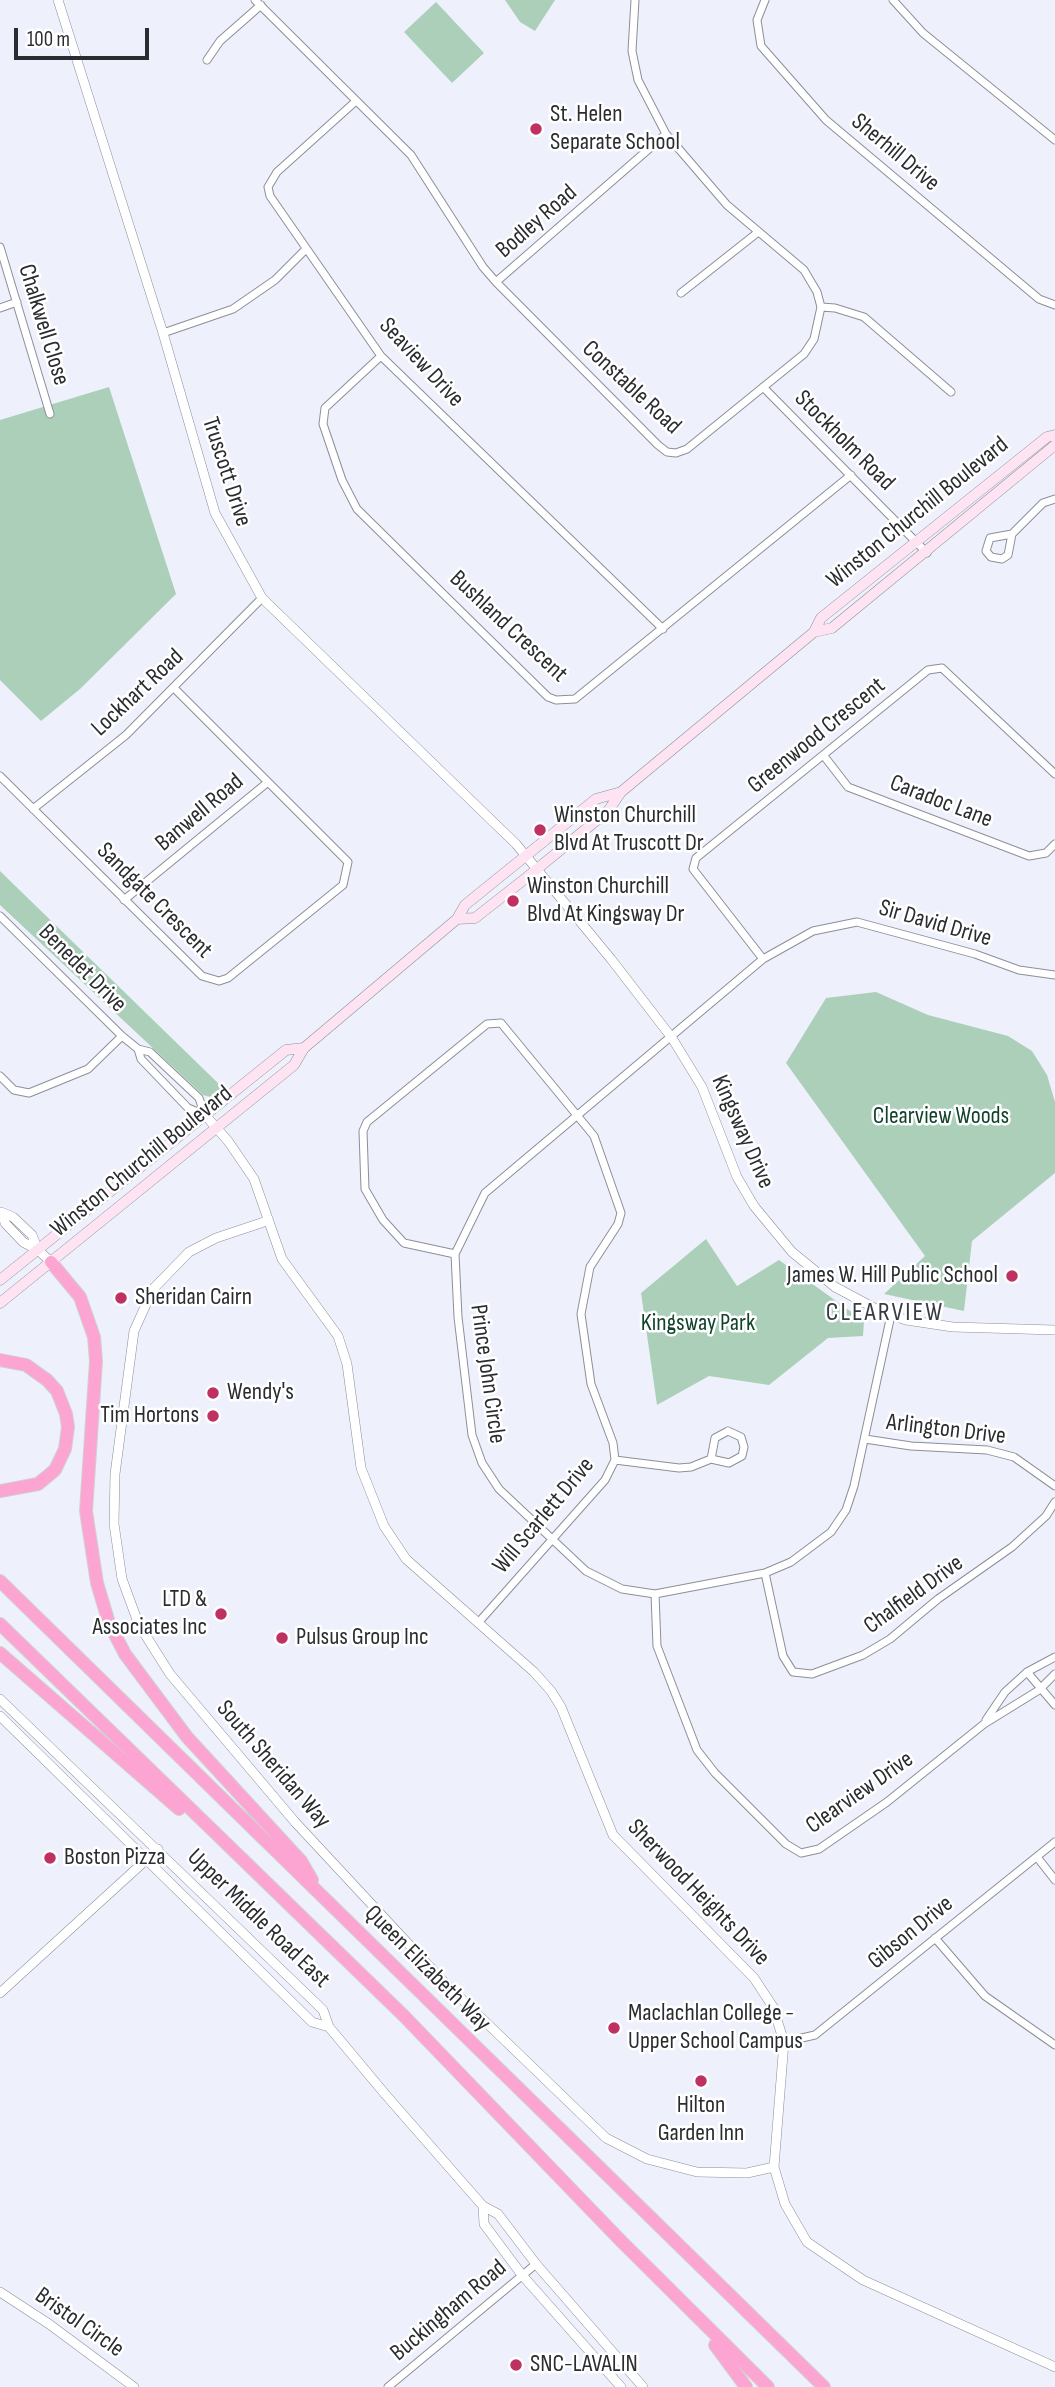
<!DOCTYPE html>
<html>
<head>
<meta charset="utf-8">
<style>
	body { margin:0 }
	#map { position:relative; width:1055px; height:2387px; overflow:hidden; background:#eef1fc; font-family:"Sofia Sans Condensed",sans-serif }
	canvas { display:block }
	.scale { position:absolute; left:14px; top:28px; width:135px; height:32px; box-sizing:border-box; border:4px solid #2b2c30; border-top:0; padding-left:9px; font-size:21px; line-height:24px; white-space:nowrap; color:#2b2c30; -webkit-text-stroke:5px #fff; paint-order:stroke }
</style>
</head>
<body>
<div id="map">
<canvas width="1055" height="2387"></canvas>
<div class="scale">100 m</div>
</div>
<script>
const context = document.querySelector('canvas').getContext('2d');
context.lineJoin = 'round';
function fill(path, color) { context.fillStyle = color; context.fill(path, 'evenodd'); }
const toPath = rows => new Path2D(rows.map(r => 'M' + r).join(''));
function stroke(path, color, width, dash) { context.strokeStyle = color; context.lineWidth = width; context.lineCap = dash ? 'butt' : 'round'; context.setLineDash(dash || []); context.stroke(path); }
function label(font, color, halo, rows, align = 'center') {
  context.font = font + ' "Sofia Sans Condensed",sans-serif'; context.lineWidth = 5; context.setLineDash([]); context.textBaseline = 'middle'; context.strokeStyle = halo; context.fillStyle = color; for (const [text, x, y, turn = 0] of rows) {
    context.save(); context.translate(x, y); context.rotate((+turn || 0) * Math.PI / 180); context.textAlign = isNaN(turn) ? turn : align; if (halo) context.strokeText(text, 0, 0); context.fillText(text, 0, 0); context.restore();
  }
}
fill(toPath([
	[505,0,555,0,535,31,520,22],
	[436,2,484,53,452,83,404,32],
	[109,387,176,594,80,689,41,721,0,680,0,420],
	[0,871,223,1088,210,1097,203,1095,0,905],
	[876,992,928,1015,1008,1036,1032,1051,1047,1075,1055,1102,1055,1173,972,1241,964,1311,884,1294,925,1256,786,1063,826,998],
	[706,1239,737,1286,779,1260,864,1321,863,1336,828,1338,769,1385,709,1376,657,1405,641,1293]
]), '#accfba');
const minor = toPath([
	[255,0,411,155,483,267,496,282,658,445,667,452,676,453,687,449,804,354,814,339,821,307,817,292,804,270,727,205,666,134,638,80,632,51,635,0],
	[765,0,757,20,761,46,826,120,1039,299,1055,305],
	[893,0,923,33,1055,140],
	[207,60,220,41,261,5],
	[356,101,277,172,268,187,270,196,381,356,663,629],
	[0,247,50,414],
	[496,282,666,134],
	[681,293,757,233],
	[821,307,835,308,864,317,951,392],
	[0,308,17,302],
	[163,333,233,309,275,280,305,250],
	[381,356,325,408,323,424,342,480,357,509,548,697,556,700,575,699,851,475],
	[763,387,927,553],
	[1012,534,1008,555,1002,559,991,557,986,551,990,538,1012,534,1043,503,1055,499],
	[824,756,848,787,1029,856,1046,853,1055,844],
	[0,776,202,976,219,981,228,978,343,885,348,862,174,688],
	[33,809,126,735,262,598],
	[124,900,268,782],
	[0,916,122,1036,138,1049,150,1052,199,1098,205,1115],
	[763,959,693,869,696,858,928,670,942,668,1055,774],
	[138,1049,141,1059,188,1108,205,1115],
	[0,1076,14,1090,29,1093,88,1069,122,1036],
	[455,1254,404,1243,383,1220,365,1189,363,1131,367,1122,487,1024,501,1023,594,1136,621,1213,618,1224,590,1267,581,1314,591,1384,613,1443,615,1460,605,1480,478,1623],
	[891,1315,854,1486,846,1510,831,1532,791,1562,765,1573,655,1594,622,1589,586,1571,499,1489,482,1463,472,1435,458,1317,455,1254,485,1193,763,959,813,931,857,922,975,954,1019,970,1055,975],
	[728,1431,741,1437,744,1447,742,1456,729,1463,711,1459,715,1438,728,1431],
	[865,1439,911,1446,987,1450,1014,1457,1055,1486],
	[615,1460,679,1468,691,1467,711,1459],
	[765,1573,783,1656,793,1672,812,1674,863,1655,890,1639,938,1599,1012,1547,1046,1516,1055,1502],
	[655,1594,657,1646,697,1750,715,1773,786,1844,801,1853,819,1849,887,1802,984,1724,1039,1690,1055,1674],
	[1027,1672,1055,1705],
	[986,1720,1005,1692,1027,1672,1055,1657],
	[1037,1857,1055,1880],
	[935,1938,985,1996,1055,2045],
	[784,2042,815,2035,1055,1842],
	[388,2387,536,2264]
]);
const tertiary = toPath([
	[58,0,163,333,215,513,262,598,516,844,611,959,672,1038,702,1087,737,1177,754,1206,792,1252,835,1287,880,1311,906,1320,953,1327,1055,1330],
	[205,1115,228,1141,254,1179,282,1259,338,1336,347,1364,361,1468,384,1526,406,1559,534,1672,551,1691,561,1707,613,1835,754,1978,773,2007,784,2042,774,2167,785,2204,807,2242,863,2280,1055,2367],
	[1,1212,13,1217,32,1235,38,1250],
	[3,1214,5,1223,23,1242,38,1250,51,1262],
	[267,1221,216,1238,189,1252,153,1289,134,1331,115,1474,114,1524,122,1579,139,1625,170,1674,295,1822,441,1979,606,2138,647,2159,697,2172,747,2173,774,2167],
	[0,1699,323,2010,329,2027,385,2094,483,2206,498,2214,536,2264,643,2387],
	[0,1716,312,2022,329,2027],
	[0,1993,158,1849],
	[483,2206,484,2224,522,2275,621,2387],
	[0,2292,49,2324,134,2387]
]);
const secondary = toPath([
	[814,632,832,628,1055,445],
	[457,919,475,918,526,878,608,811,621,792,814,632,821,618,1047,437,1055,435],
	[0,1280,286,1050,304,1048],
	[0,1303,294,1065,304,1048,457,919,465,905,596,799,621,792]
]);
const motorway = toPath([
	[51,1262,80,1297,94,1337,96,1361,86,1511,97,1583,109,1623,125,1654,187,1737,301,1861,312,1880],
	[0,1360,26,1365,47,1380,57,1391,66,1414,68,1427,65,1449,55,1470,38,1484,0,1491],
	[0,1581,824,2387],
	[0,1624,404,2016,621,2241,768,2387],
	[0,1653,179,1809],
	[715,2345,746,2387]
]);
stroke(minor, '#8c8f99', 9);
stroke(tertiary, '#8c8f99', 10);
stroke(secondary, '#8c8f99', 11);
stroke(motorway, '#d0d1d1', 14);
stroke(minor, '#fff', 7);
stroke(tertiary, '#fff', 9);
stroke(secondary, '#fee4f2', 10);
stroke(motorway, '#fda5d2', 12);
for (const [x, y, r, color] of [
	[536,129,7,"#be3162"],
	[540,830,7,"#be3162"],
	[513,901,7,"#be3162"],
	[1012,1276,7,"#be3162"],
	[121,1298,7,"#be3162"],
	[213,1393,7,"#be3162"],
	[213,1416,7,"#be3162"],
	[221,1614,7,"#be3162"],
	[282,1638,7,"#be3162"],
	[50,1858,7,"#be3162"],
	[614,2028,7,"#be3162"],
	[701,2081,7,"#be3162"],
	[516,2365,7,"#be3162"]
]) { const dot = new Path2D(); dot.arc(x, y, r, 0, 2 * Math.PI); context.fillStyle = color; context.fill(dot); stroke(dot, '#fff', 2.5); }
label('24px', '#2b2c30', '#fff', [
	["St. Helen",550,115],
	["Separate School",550,143],
	["Winston Churchill",554,816],
	["Blvd At Truscott Dr",554,844],
	["Winston Churchill",527,887],
	["Blvd At Kingsway Dr",527,915],
	["James W. Hill Public School",998,1276,"right"],
	["Sheridan Cairn",135,1298],
	["Wendy's",227,1393],
	["Tim Hortons",199,1416,"right"],
	["LTD &",207,1600,"right"],
	["Associates Inc",207,1628,"right"],
	["Pulsus Group Inc",296,1638],
	["Boston Pizza",64,1858],
	["Maclachlan College -",628,2014],
	["Upper School Campus",628,2042],
	["Hilton",701,2106,"center"],
	["Garden Inn",701,2134,"center"],
	["SNC-LAVALIN",530,2365]
], 'left');
label('24px', '#2b2c30', '#fff', [
	["Sherhill Drive",895,153,40],
	["Bodley Road",537,222,-41],
	["Chalkwell Close",43,325,73],
	["Seaview Drive",421,363,47],
	["Constable Road",631,388,43],
	["Stockholm Road",844,441,45],
	["Truscott Drive",226,472,72],
	["Winston Churchill Boulevard",918,513,-39],
	["Bushland Crescent",508,627,43],
	["Lockhart Road",138,693,-43],
	["Greenwood Crescent",817,736,-39],
	["Caradoc Lane",941,802,21],
	["Banwell Road",200,813,-40],
	["Sandgate Crescent",154,901,45],
	["Sir David Drive",935,924,16],
	["Benedet Drive",82,969,45],
	["Kingsway Drive",742,1132,66],
	["Winston Churchill Boulevard",142,1162,-39],
	["Prince John Circle",487,1374,82],
	["Arlington Drive",946,1430,7],
	["Will Scarlett Drive",544,1516,-50],
	["Chalfield Drive",914,1595,-36],
	["South Sheridan Way",273,1765,49],
	["Clearview Drive",860,1793,-35],
	["Sherwood Heights Drive",698,1893,46],
	["Upper Middle Road East",258,1919,44],
	["Gibson Drive",911,1933,-39],
	["Queen Elizabeth Way",427,1969,45],
	["Buckingham Road",449,2311,-40],
	["Bristol Circle",79,2323,35]
]);
label('24px', '#10432b', '#fff', [
	["Clearview Woods",941,1117],
	["Kingsway Park",698,1324]
]);
context.letterSpacing = '2px';
label('26px', '#393b44', '#fff', [
	["CLEARVIEW",885,1313]
]);
context.letterSpacing = '0px';
</script>
</body>
</html>
